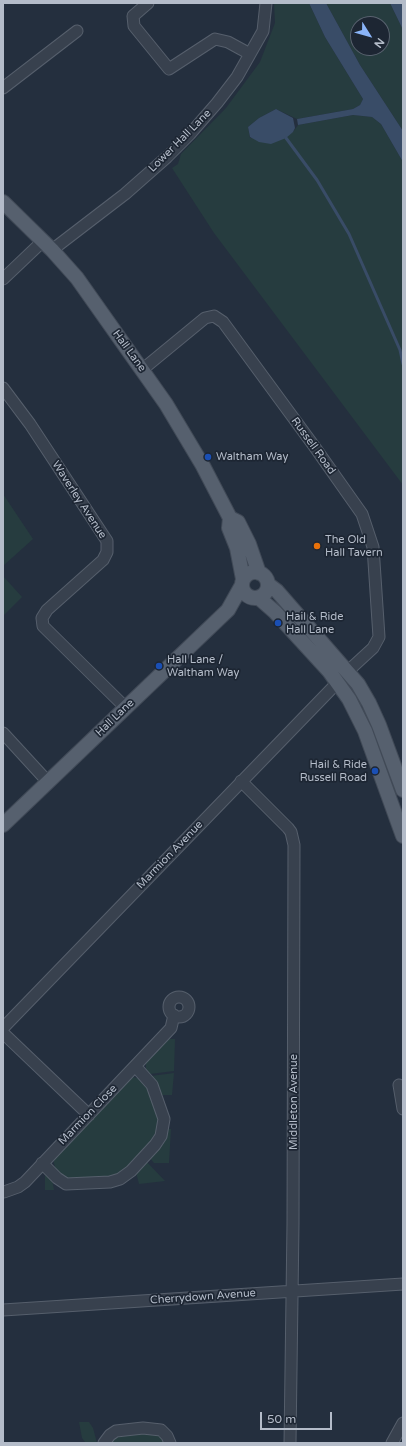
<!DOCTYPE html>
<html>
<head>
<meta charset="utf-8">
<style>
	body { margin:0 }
	#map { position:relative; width:406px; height:1446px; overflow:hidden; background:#242f3e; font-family:"Varela Round",sans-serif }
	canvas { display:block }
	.frame { position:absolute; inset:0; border:4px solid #b4bcc9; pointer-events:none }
	.north { position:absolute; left:350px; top:16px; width:40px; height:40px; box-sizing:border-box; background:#1d2633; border:1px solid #59626f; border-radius:50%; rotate:127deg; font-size:11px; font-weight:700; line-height:16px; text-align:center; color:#b4bcc9 }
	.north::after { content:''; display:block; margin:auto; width:14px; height:18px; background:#8ab4f8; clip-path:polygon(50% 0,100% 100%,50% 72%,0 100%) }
	.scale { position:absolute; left:260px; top:1412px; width:72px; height:18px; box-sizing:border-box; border:2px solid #b4bcc9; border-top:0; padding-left:5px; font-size:12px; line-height:14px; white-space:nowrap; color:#b4bcc9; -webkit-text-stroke:3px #1d2633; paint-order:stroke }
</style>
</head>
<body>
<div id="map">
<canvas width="406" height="1446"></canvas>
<div class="frame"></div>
<div class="north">N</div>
<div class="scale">50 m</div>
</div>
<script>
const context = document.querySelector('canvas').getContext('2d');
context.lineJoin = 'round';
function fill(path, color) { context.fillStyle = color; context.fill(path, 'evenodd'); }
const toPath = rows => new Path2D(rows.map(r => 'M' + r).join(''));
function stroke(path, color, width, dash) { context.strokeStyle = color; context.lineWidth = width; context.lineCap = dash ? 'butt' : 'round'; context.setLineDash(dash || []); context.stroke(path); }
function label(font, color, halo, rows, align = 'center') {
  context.font = font + ' "Varela Round",sans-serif'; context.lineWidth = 3.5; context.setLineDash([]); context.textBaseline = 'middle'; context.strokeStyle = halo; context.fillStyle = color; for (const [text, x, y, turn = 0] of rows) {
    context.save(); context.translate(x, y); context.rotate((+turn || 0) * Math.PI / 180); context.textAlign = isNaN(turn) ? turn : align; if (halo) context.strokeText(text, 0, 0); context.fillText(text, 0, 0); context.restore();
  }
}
fill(toPath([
	[274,3,309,3,325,37,363,99,360,105,353,109,297,119,276,109,259,118,248,127,250,138,293,132,298,125,353,115,372,117,381,124,403,162,403,485,214,233,172,168,178,164,181,154,226,108,260,62,275,23],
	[326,3,390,3,403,30,403,131,360,65],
	[358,24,382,24,382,48,358,48],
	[3,494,33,539,3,566],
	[3,576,22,597,3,616],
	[165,1039,175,1039,174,1071,150,1074,146,1069,146,1059],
	[174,1073,172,1095,161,1095,151,1076],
	[132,1077,142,1079,147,1083,160,1122,154,1140,131,1165,121,1173,108,1178,67,1180,56,1171,53,1159],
	[167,1129,171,1129,169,1163,154,1163,149,1157],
	[145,1160,165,1181,139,1184,136,1172],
	[45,1174,52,1180,54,1190,45,1190],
	[79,1422,89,1422,93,1428,97,1443,85,1442,82,1438],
	[134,1433,157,1434,162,1439,164,1443,109,1443,112,1439,119,1436]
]), '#263c3f');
fill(toPath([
	[309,3,326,3,360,65,403,131,403,162,381,124,372,117,353,115,298,125,297,119,353,109,360,105,363,99,325,37],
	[390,3,403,3,403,30],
	[276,109,293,118,295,128,293,132,286,138,271,144,259,142,250,137,248,127,259,118]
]), '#394c67');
stroke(toPath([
	[286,138,317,180,349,234,400,350,403,364]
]), '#394c67', 3);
const minor = toPath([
	[148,3,133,16,134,26,169,69,215,39,228,42,250,54],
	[3,88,77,31],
	[52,250,125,194,167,157,190,134,217,103,237,77,263,31,266,3],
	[3,279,43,241],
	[143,369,205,318,214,316,223,322,314,446,362,514,373,547,379,637,373,648,348,671],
	[3,388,30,424,107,541,107,552,103,560,47,610,42,618,43,626,126,708],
	[3,733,48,782],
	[241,781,288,828,291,832,294,845,293,1224,290,1443],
	'169 1007a10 10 0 1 1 20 0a10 10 0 1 1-20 0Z',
	[3,1028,338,682],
	[3,1033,89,1115],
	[399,1085,403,1109],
	[42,1163,57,1178,66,1184,110,1182,120,1179,131,1171,155,1145,161,1136,164,1119,152,1085,135,1066],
	[4,1192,18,1187,25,1182,171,1028,174,1015],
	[3,1310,403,1284],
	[104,1443,110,1435,116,1431,143,1428,161,1430,167,1436,170,1443],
	[392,1443,403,1423]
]);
const major = toPath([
	[3,202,52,250,77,278,166,404,203,466,230,518,229,528,237,548,243,579],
	[230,518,238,522,249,544,259,573],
	'242 585a13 13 0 1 1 26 0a13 13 0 1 1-26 0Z',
	[269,585,277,591,358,684,369,703,379,725,403,790],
	[259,598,275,612,329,671,349,699,365,731,403,836],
	[3,825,228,610,242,585]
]);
stroke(minor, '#565f6c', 13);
stroke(major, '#414a57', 16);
stroke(minor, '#38414e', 11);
stroke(major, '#56606e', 14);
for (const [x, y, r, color] of [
	[208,457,4,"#1a4fb4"],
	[317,546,4,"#e8710a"],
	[278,623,4,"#1a4fb4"],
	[159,666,4,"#1a4fb4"],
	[375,771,4,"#1a4fb4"]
]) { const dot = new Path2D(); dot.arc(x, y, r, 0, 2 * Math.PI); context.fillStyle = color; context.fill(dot); stroke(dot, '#1d2633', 1.5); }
label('11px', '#b4bcc9', '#1d2633', [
	["Lower Hall Lane",180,141,-45],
	["Hall Lane",129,351,54],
	["Russell Road",313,446,54],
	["Waverley Avenue",79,500,57],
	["Hall Lane",115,718,-44],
	["Marmion Avenue",170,855,-46],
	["Middleton Avenue",294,1102,-90],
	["Marmion Close",88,1115,-46],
	["Cherrydown Avenue",203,1297,-4]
]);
label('11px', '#b4bcc9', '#1d2633', [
	["Waltham Way",216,457],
	["The Old",325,540],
	["Hall Tavern",325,553],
	["Hail & Ride",286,617],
	["Hall Lane",286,630],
	["Hall Lane /",167,660],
	["Waltham Way",167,673],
	["Hail & Ride",367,765,"right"],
	["Russell Road",367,778,"right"]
], 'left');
</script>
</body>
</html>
